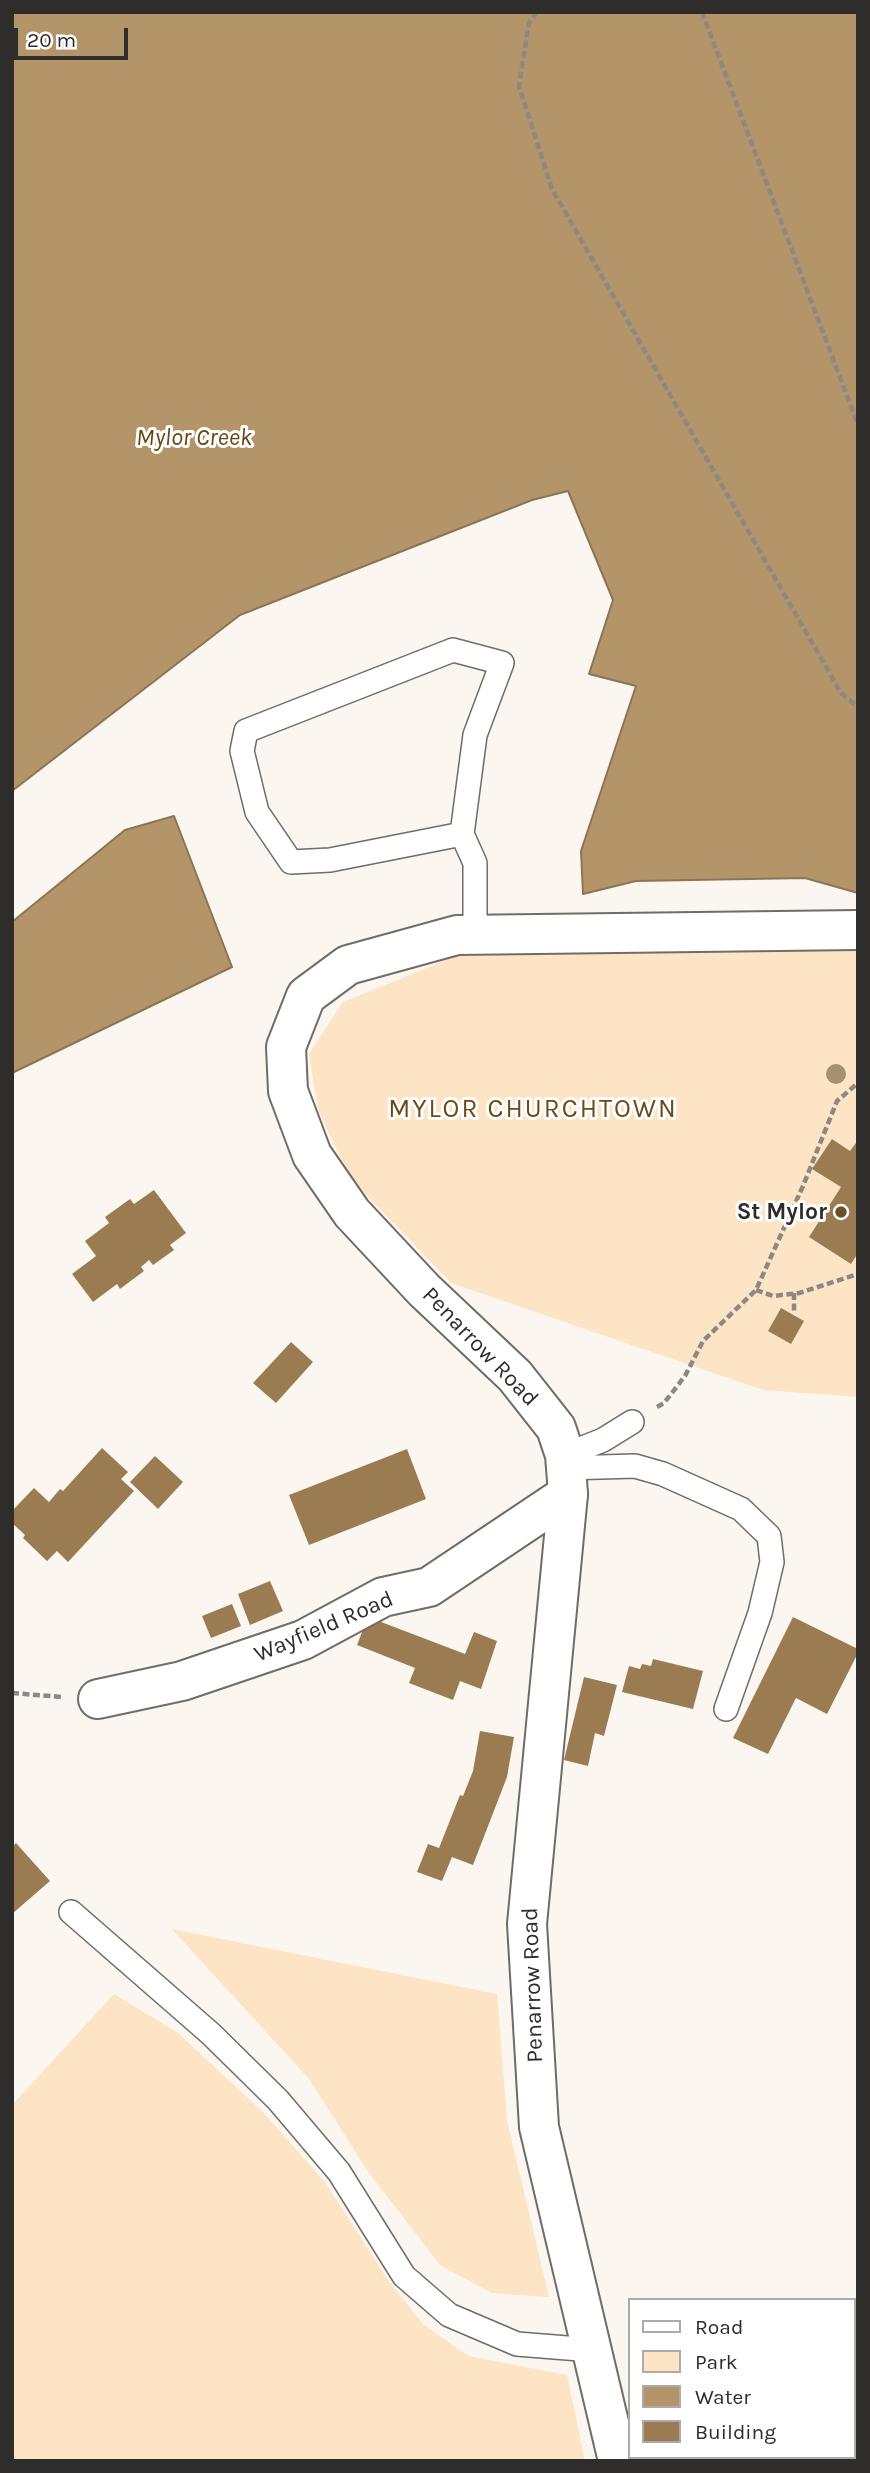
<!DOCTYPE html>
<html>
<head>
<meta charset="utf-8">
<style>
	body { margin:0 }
	#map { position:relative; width:870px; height:2473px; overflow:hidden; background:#fbf6ef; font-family:Karla,sans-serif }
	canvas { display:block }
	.frame { position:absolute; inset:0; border:14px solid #2f2d2b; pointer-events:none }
	.legend { position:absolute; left:628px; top:2298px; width:228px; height:161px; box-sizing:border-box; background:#fff; border:2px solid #acabaa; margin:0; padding:9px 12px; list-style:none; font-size:21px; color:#2f2d2b }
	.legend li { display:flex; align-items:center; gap:14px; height:35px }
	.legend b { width:35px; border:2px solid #acabaa }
	.scale { position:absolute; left:14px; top:28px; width:114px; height:32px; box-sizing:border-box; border:4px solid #2f2d2b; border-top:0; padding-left:9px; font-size:21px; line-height:24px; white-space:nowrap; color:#2f2d2b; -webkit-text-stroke:5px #fff; paint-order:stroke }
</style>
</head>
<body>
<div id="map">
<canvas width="870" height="2473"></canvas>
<div class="frame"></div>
<ul class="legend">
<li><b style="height:9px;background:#fff"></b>Road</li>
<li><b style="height:19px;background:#fce4c5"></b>Park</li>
<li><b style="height:19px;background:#b49469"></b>Water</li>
<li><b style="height:19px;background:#9b7c52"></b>Building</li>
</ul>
<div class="scale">20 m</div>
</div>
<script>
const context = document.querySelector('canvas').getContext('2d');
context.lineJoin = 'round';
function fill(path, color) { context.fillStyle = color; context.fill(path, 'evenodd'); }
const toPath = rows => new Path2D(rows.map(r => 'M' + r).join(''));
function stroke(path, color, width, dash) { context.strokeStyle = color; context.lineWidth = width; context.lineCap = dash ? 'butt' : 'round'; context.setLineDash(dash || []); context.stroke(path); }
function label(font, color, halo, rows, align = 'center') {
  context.font = font + ' Karla,sans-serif'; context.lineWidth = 6; context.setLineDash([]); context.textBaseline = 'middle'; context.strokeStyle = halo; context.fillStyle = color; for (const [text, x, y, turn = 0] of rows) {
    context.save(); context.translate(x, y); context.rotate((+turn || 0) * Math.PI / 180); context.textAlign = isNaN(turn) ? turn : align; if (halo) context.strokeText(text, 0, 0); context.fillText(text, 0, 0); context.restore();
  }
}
fill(toPath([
	[858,943,858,1397,763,1390,451,1283,351,1179,318,1110,309,1054,343,1002,456,956],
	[172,1929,497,1994,507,2121,549,2297,492,2293,441,2266,369,2173,309,2079],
	[114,1994,178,2033,264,2113,325,2182,388,2280,423,2324,468,2356,567,2375,585,2461,12,2461,12,2105]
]), '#fce4c5');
const water = toPath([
	[12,12,858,12,858,893,805,878,636,881,583,894,581,851,636,686,589,674,613,600,568,491,532,500,240,615,12,791,12,12],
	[174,816,232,967,12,1073,12,922,125,830,174,816]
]);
fill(water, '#b49469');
stroke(water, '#8c7556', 2);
fill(toPath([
	[832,1139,850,1151,858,1140,858,1253,851,1264,809,1237,841,1187,812,1169],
	[154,1190,186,1233,170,1245,174,1250,153,1265,149,1260,141,1267,144,1271,120,1289,117,1284,93,1302,72,1274,96,1256,85,1241,109,1223,105,1217,130,1199,134,1204],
	[781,1308,804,1321,791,1344,768,1331],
	[291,1342,313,1362,276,1403,253,1383],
	[102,1448,128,1472,121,1479,134,1491,68,1562,57,1551,47,1561,23,1538,25,1535,12,1523,12,1511,34,1488,49,1502,60,1489,63,1491],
	[407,1449,426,1499,309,1545,289,1495],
	[155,1456,183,1482,158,1509,130,1482],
	[270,1581,283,1611,250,1625,238,1594],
	[232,1604,241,1626,211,1638,202,1616],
	[368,1617,465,1654,474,1632,497,1641,481,1689,460,1681,453,1700,409,1683,415,1668,357,1645],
	[793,1617,858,1649,858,1653,827,1714,796,1698,768,1754,733,1738],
	[653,1659,703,1671,693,1709,622,1692,629,1666,640,1669,642,1664,651,1666],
	[584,1677,617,1685,604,1736,595,1733,588,1766,564,1760],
	[480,1731,514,1737,507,1777,473,1865,452,1857,442,1881,417,1872,428,1844,439,1848,460,1795,463,1796,473,1771],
	[16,1843,50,1881,12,1914,12,1847]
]), '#9b7c52');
const service = toPath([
	[462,834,330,860,291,862,257,812,242,751,246,731,453,650,502,663,475,735,462,834,475,863,475,934],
	[565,1455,603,1440,632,1422],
	[566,1468,635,1466,663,1474,741,1509,769,1536,772,1562,760,1613,726,1709],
	[71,1912,211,2034,278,2100,339,2172,404,2276,449,2315,517,2344,592,2350]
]);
const minor = toPath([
	[98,1699,182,1681,303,1640,383,1597,429,1587,568,1494]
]);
const tertiary = toPath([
	[618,2461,539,2127,527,1924,568,1494,565,1455,556,1428,515,1376,424,1290,352,1213,312,1155,288,1091,286,1047,306,996,348,965,457,935,858,930]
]);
stroke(service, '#706c66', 26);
stroke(minor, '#706c66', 42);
stroke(tertiary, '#706c66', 42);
stroke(toPath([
	[537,12,529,23,519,86,552,189,841,693,858,707],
	[702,12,858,425],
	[756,1290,773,1296,799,1293,858,1274],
	[794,1293,794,1312],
	[657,1407,664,1403,685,1376,703,1341,756,1290,803,1186,837,1101,858,1083],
	[12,1693,62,1697]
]), '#8c8884', 4.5, [7, 3.5]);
stroke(service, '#fff', 23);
stroke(minor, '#fff', 38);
stroke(tertiary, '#fff', 38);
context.fillStyle = '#a5916f';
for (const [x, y] of [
	[836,1074]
]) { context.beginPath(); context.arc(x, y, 10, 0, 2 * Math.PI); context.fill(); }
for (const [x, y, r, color] of [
	[841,1212,7,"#6e5024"]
]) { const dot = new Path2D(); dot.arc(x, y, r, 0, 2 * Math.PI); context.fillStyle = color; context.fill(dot); stroke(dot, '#fff', 2.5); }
label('bold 23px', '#2f2d2b', '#fff', [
	["St Mylor",827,1212]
], 'right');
label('23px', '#2f2d2b', '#fff', [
	["Penarrow Road",480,1347,46],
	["Wayfield Road",324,1627,-23],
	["Penarrow Road",533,1985,-92]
]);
label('italic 24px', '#674612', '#fff', [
	["Mylor Creek",194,438]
]);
context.letterSpacing = '2px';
label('26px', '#6b4a16', '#fff', [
	["MYLOR CHURCHTOWN",533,1110]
]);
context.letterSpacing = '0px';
</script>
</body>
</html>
